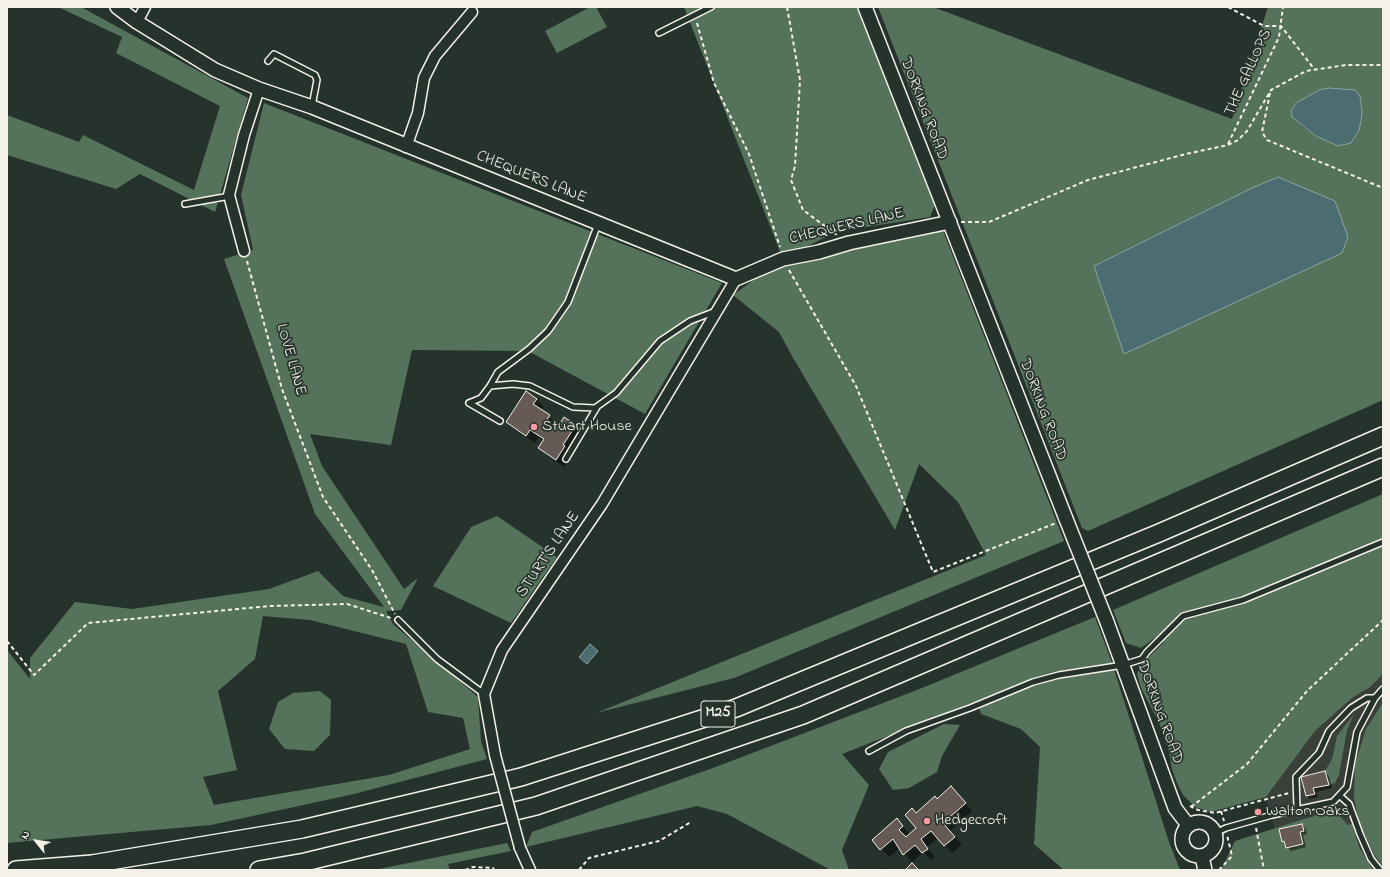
<!DOCTYPE html>
<html>
<head>
<meta charset="utf-8">
<style>
	body { margin:0 }
	#map { position:relative; width:1390px; height:877px; overflow:hidden; background:#26332d; font-family:"Indie Flower",sans-serif }
	canvas { display:block }
	.frame { position:absolute; inset:0; border:8px solid #f4f1e8; pointer-events:none }
	.north { position:absolute; left:16px; top:821px; width:40px; height:40px; -webkit-text-stroke:3px #26332d; paint-order:stroke; rotate:300deg; font-size:11px; font-weight:700; line-height:16px; text-align:center; color:#f4f1e8 }
	.north::after { content:''; display:block; margin:auto; width:14px; height:18px; background:#f4f1e8; clip-path:polygon(50% 0,100% 100%,50% 72%,0 100%) }
</style>
</head>
<body>
<div id="map">
<canvas width="1390" height="877"></canvas>
<div class="frame"></div>
<div class="north">N</div>
</div>
<script>
const context = document.querySelector('canvas').getContext('2d');
context.lineJoin = 'round';
function fill(path, color) { context.fillStyle = color; context.fill(path, 'evenodd'); }
const toPath = rows => new Path2D(rows.map(r => 'M' + r).join(''));
function stroke(path, color, width, dash) { context.strokeStyle = color; context.lineWidth = width; context.lineCap = dash ? 'butt' : 'round'; context.setLineDash(dash || []); context.stroke(path); }
function label(font, color, halo, rows, align = 'center') {
  context.font = font + ' "Indie Flower",sans-serif'; context.lineWidth = 3.5; context.setLineDash([]); context.textBaseline = 'middle'; context.strokeStyle = halo; context.fillStyle = color; for (const [text, x, y, turn = 0] of rows) {
    context.save(); context.translate(x, y); context.rotate((+turn || 0) * Math.PI / 180); context.textAlign = isNaN(turn) ? turn : align; if (halo) context.strokeText(text, 0, 0); context.fillText(text, 0, 0); context.restore();
  }
}
fill(toPath([
	[1383,654,1383,870,1286,870,1266,797,1315,731,1352,698]
]), '#393f39');
fill(toPath([
	[58,7,81,7,248,98,215,212,140,174,116,189,7,155,7,115,79,142,83,135,194,190,220,106,116,53,122,37],
	[590,7,596,7,607,27,557,53,545,31],
	[684,7,860,7,935,205,930,217,835,232,785,258,940,223,1064,541,734,678,596,713,986,555,958,502,919,464,895,530,792,356,779,332,733,295,783,259],
	[878,7,933,7,1232,119,1268,7,1383,7,1383,400,1088,531,1082,528],
	[1360,96,1362,112,1361,121,1338,146,1316,136,1301,125],
	[264,103,722,283,645,414,528,351,412,350,391,445,310,434,322,466,404,589,418,578,401,610,386,611,393,624,478,697,481,741,487,759,354,794,211,825,7,843,7,650,30,679,30,658,75,602,132,609,269,589,318,571,343,596,384,607,315,514,224,259,253,250,241,195],
	[263,616,310,620,406,644,428,712,463,718,470,749,389,775,214,805,203,777,237,770,218,691,255,659],
	[1383,494,1383,674,1370,687,1352,698,1315,731,1266,797,1211,812,1195,807,1183,795,1177,783,1172,769,1168,748,1159,723,1141,688,1137,674,1140,666,1164,642,1159,635,1141,648,1126,643,1113,610],
	[497,516,557,557,511,623,433,586,471,527],
	[1095,617,1111,660,1169,842,1180,870,1064,870,1034,844,1040,747,1021,729,981,714,977,701,842,754,869,785,842,850,849,870,829,869,727,814,697,806,526,847,532,832,713,768,917,690],
	[320,691,331,700,330,735,314,751,285,749,269,729,278,702,293,693],
	[1383,702,1383,866,1375,856,1360,825,1354,798,1355,764,1366,729],
	[1354,714,1347,730,1339,775,1335,783,1329,785,1325,771,1332,759,1337,736],
	[944,724,960,725,942,756,937,772,909,788,893,790,879,769,888,752],
	[1323,813,1338,814,1348,825,1352,824,1359,847,1373,870,1221,870,1235,841],
	[507,843,511,851,448,864,450,870,374,870]
]), '#55725a');
const water = toPath([
	[1328,88,1355,90,1360,96,1362,112,1361,121,1359,130,1351,143,1338,146,1316,136,1292,117,1291,111,1296,103,1319,90,1328,88],
	[1278,177,1335,201,1348,237,1342,253,1124,354,1094,266,1252,188,1278,177],
	[590,644,598,651,587,664,579,657,590,644]
]);
fill(water, '#4b6d71');
stroke(water, '#8fa2a1', 1);
fill(toPath([
	[536,399,544,407,541,411,557,424,554,428,557,430,565,418,583,433,570,453,573,455,564,467,547,455,539,448,544,441,538,437,535,443,515,429,507,422],
	[1325,773,1329,776,1332,788,1317,792,1318,797,1310,799,1307,796],
	[959,795,972,811,950,831,962,845,952,853,938,838,927,847,935,857,931,860,923,852,912,862,900,848,889,857,873,840,897,820,910,834,918,828,916,814,937,800],
	[1302,825,1306,829,1307,834,1303,835,1306,847,1291,851,1283,841],
	[882,867,887,870,881,870]
]), '#0007');
const building = toPath([
	[526,391,537,399,533,404,550,415,546,421,557,428,564,417,576,425,563,445,565,446,556,460,538,448,544,439,530,430,526,436,506,422,526,391],
	[1325,771,1329,785,1313,788,1315,794,1306,796,1301,777,1325,771],
	[951,786,966,803,943,823,955,837,944,846,931,831,921,839,928,849,922,853,915,845,903,855,893,839,880,850,872,840,897,818,903,826,899,830,906,837,916,828,905,815,912,808,916,813,935,796,937,799,951,786],
	[1302,824,1304,831,1300,832,1303,844,1286,848,1284,841,1282,842,1279,829,1302,824],
	[912,863,919,870,905,870,912,863]
]);
fill(building, '#655a54');
stroke(building, '#f4f1e8', 1);
const lane = toPath([
	[659,33,711,7],
	[268,61,274,54,315,75,317,80,312,106],
	[185,204,230,196],
	[490,386,498,372,529,349,548,331,568,302,598,224],
	[469,403,481,398,490,386,513,384,530,386,573,407,595,408,616,393,660,341,690,321,716,311],
	[469,403,500,421],
	[566,459,597,407],
	[398,620,437,659,484,694],
	[869,751,906,731,970,708,1033,682,1059,675,1123,665,1142,659,1147,652,1183,616,1243,600,1383,542],
	[1340,796,1349,804,1360,834,1371,859,1380,870],
	[1297,808,1296,777,1319,753,1329,731,1351,708,1367,698,1375,698],
	[1215,833,1226,828,1272,815,1333,802,1347,787,1357,732,1375,698,1383,689]
]);
const street = toPath([
	[137,22,145,7],
	[406,147,418,113,424,78,435,56,472,12],
	[244,251,229,195,244,135,259,89],
	[495,755,484,694,502,650,602,504,736,279],
	[520,848,530,870]
]);
const secondary = toPath([
	[117,7,137,22,215,70,259,89,312,107,736,279,783,259,819,252,849,243,950,222],
	[865,7,1066,519],
	[1107,622,1175,808,1188,825],
	'1182 839a17 17 0 1 1 34 0a17 17 0 1 1-34 0Z',
	[1202,857,1205,870]
]);
const highway = toPath([
	[16,870,92,864,302,829,521,777,736,708,1159,533,1383,436],
	[259,870,305,862,536,806,803,715,1383,467]
]);
stroke(lane, '#f4f1e8', 8);
stroke(street, '#f4f1e8', 13);
stroke(secondary, '#f4f1e8', 16);
stroke(highway, '#f4f1e8', 20);
stroke(toPath([
	[787,7,800,80,795,166,791,180,803,210,837,235],
	[1228,7,1264,26,1281,26,1315,70],
	[697,23,714,83,749,154,780,247],
	[1270,93,1262,132,1267,140,1383,188],
	[1228,144,1279,37,1283,7],
	[961,222,989,222,1088,180,1186,154,1228,145,1238,140,1247,131,1271,90,1306,71,1346,65,1383,65],
	[247,261,282,389,323,497,372,570,395,614],
	[789,270,856,386,933,572,1056,523],
	[7,641,34,675,88,623,270,606,347,604,391,618],
	[1190,806,1198,810,1215,813,1289,793],
	[1191,807,1247,764,1307,691,1383,620],
	[1221,811,1224,821],
	[1256,828,1264,870],
	[465,870,473,867,493,868,494,870],
	[579,870,589,858,659,841,691,822],
	[1219,870,1232,856,1227,835]
]), '#f4f1e8', 2, [4, 3]);
stroke(lane, '#26332d', 5);
stroke(street, '#26332d', 10);
stroke(secondary, '#26332d', 13);
stroke(highway, '#26332d', 17);
const streetBridge = toPath([
	[495,755,520,848]
]);
const secondaryBridge = toPath([
	[1066,519,1107,622]
]);
stroke(streetBridge, '#f4f1e8', 13, []);
stroke(secondaryBridge, '#f4f1e8', 16, []);
stroke(streetBridge, '#26332d', 10);
stroke(secondaryBridge, '#26332d', 13);
for (const [x, y, r, color] of [
	[534,427,4,"#ff9aa2"],
	[1258,812,4,"#ff9aa2"],
	[927,821,4,"#ff9aa2"]
]) { const dot = new Path2D(); dot.arc(x, y, r, 0, 2 * Math.PI); context.fillStyle = color; context.fill(dot); stroke(dot, '#26332d', 1.5); }
for (const [x, y, w] of [
	[718,714,34]
]) { const box = new Path2D(); box.roundRect(x - w / 2, y - 13, w, 26, 3); context.fillStyle = '#26332d'; context.fill(box); stroke(box, '#f4f1e8', 1); }
label('bold 15px', '#f4f1e8', null, [
	["M25",718,714]
]);
label('16px', '#f4f1e8', '#26332d', [
	["THE GALLOPS",1249,73,-66],
	["DORKING ROAD",923,109,69],
	["CHEQUERS LANE",531,178,22],
	["CHEQUERS LANE",847,227,-13],
	["LOVE LANE",290,360,74],
	["DORKING ROAD",1042,410,69],
	["STURT'S LANE",549,555,-56],
	["DORKING ROAD",1159,713,70]
]);
label('16px', '#f4f1e8', '#26332d', [
	["Stuart House",542,427],
	["Walton Oaks",1266,812],
	["Hedgecroft",935,821]
], 'left');
</script>
</body>
</html>
